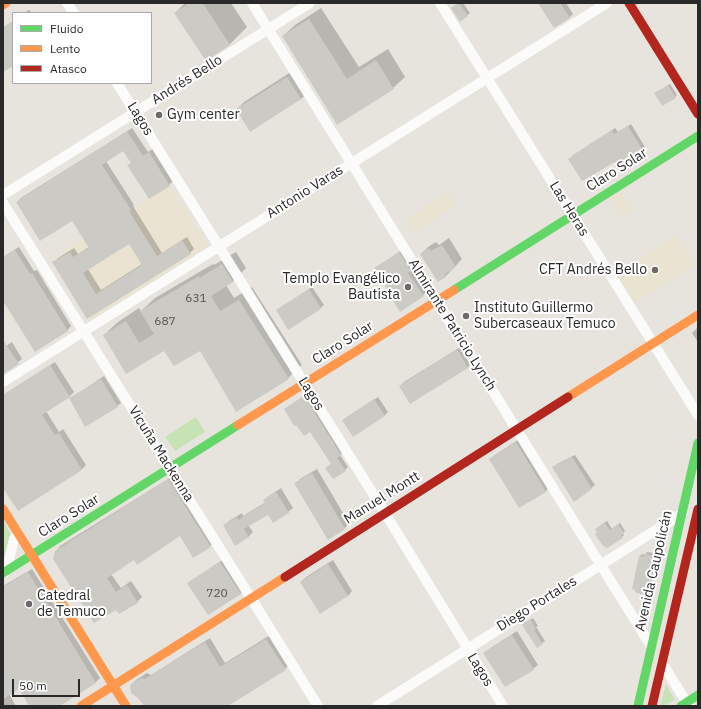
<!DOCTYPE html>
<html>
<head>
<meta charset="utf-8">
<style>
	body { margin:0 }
	#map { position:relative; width:701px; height:709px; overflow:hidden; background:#e7e4de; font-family:"IBM Plex Sans",sans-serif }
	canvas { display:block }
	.frame { position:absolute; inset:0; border:4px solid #292929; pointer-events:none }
	.legend { position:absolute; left:12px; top:12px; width:140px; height:72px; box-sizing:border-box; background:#fff; border:1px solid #a9a9a9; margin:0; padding:5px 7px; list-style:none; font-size:12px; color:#292929 }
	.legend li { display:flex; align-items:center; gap:8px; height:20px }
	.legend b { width:20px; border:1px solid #a9a9a9 }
	.scale { position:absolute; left:12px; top:679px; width:68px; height:18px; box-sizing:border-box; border:2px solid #292929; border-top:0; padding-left:5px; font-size:12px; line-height:14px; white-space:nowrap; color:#292929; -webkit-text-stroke:3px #fff; paint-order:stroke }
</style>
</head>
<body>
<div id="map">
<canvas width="701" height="709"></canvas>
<div class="frame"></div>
<ul class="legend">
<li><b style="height:5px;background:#63d668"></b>Fluido</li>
<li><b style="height:5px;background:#ff974d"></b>Lento</li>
<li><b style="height:5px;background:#b3261e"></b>Atasco</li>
</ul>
<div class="scale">50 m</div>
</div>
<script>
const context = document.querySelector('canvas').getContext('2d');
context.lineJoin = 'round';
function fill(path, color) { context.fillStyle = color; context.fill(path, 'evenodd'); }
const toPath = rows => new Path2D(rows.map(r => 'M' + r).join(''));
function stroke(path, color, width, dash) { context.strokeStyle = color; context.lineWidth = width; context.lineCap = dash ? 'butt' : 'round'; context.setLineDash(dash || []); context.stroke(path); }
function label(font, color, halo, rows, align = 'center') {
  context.font = font + ' "IBM Plex Sans",sans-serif'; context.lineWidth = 4; context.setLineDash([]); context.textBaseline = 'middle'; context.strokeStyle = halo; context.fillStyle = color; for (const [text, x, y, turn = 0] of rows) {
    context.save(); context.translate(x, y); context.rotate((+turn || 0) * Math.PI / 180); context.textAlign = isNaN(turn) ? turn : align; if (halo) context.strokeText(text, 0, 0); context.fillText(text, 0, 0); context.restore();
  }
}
fill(toPath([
	[170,186,208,246,88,322,50,260],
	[620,189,633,210,621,217,609,196],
	[448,192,456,205,413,233,405,220],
	[677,235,694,265,635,303,617,275]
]), '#eae3d2');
fill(toPath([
	[196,417,205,432,175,451,165,437],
	[3,519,11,535,6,558,3,563],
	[666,684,675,700,663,706,660,706]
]), '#c7e3b6');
fill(toPath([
	[185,3,231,3,247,27,230,44,206,59,175,13],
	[459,3,463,3,470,13,460,21,454,6],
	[540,3,566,3,573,14,569,18],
	[321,8,359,67,388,49,405,77,393,88,338,123,283,36,295,25],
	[29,10,32,13,24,13],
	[294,70,308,92,301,99,251,130,237,109,244,102],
	[670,84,677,95,675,97,658,92],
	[631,124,645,147,642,150,615,161,572,156,615,128,618,132],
	[132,128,148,152,153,149,173,181,169,185,149,198,132,162,124,150,106,161,134,205,133,206,162,253,187,237,194,249,190,253,88,317,54,263,58,258,74,248,78,254,89,247,72,219,17,202,21,198],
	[129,243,142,264,101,290,88,269],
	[449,238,462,259,446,276,439,280,421,254,428,247,436,242,439,245],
	[19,247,34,271,37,270,71,326,67,331,3,299,3,257],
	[403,249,427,291,423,295,388,288,375,269],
	[236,252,246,268,233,281,226,285,234,298,252,287,302,365,288,378,200,349,164,349,104,335,118,322,139,308,141,311,155,298,213,264,214,265],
	[312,287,324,305,320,308,277,310],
	[698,327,698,342,692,333],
	[12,342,22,359,3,374,3,348],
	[462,346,472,362,468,367,410,403,400,386,404,382],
	[55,362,74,392,70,396,46,411,59,432,63,429,86,465,82,469,18,509,3,486,3,395],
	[104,376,121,403,117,406,70,399],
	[308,393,344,451,340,455,348,467,345,470,326,468,332,463,311,430,285,409],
	[378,397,388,412,384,416,344,420],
	[521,438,550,486,546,491,520,507,490,459,495,455],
	[575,455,595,485,591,488,554,467,557,464],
	[317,469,349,523,345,528,328,538,296,484,300,479],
	[173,476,215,542,194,557,180,535,134,559,111,574,121,588,131,581,142,597,137,602,119,613,56,551,60,546],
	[281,488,293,508,288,512,268,513,248,525,253,532,248,537,224,525,229,521,242,513,243,516,266,502,265,500,269,496],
	[607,521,612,529,620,523,625,531,623,533,624,535,622,537,598,527],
	[647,552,653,553,652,557,656,557,650,589,643,593,640,556,642,554,645,555],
	[224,559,244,590,240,594,192,580],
	[333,560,352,591,348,596,301,582,306,577],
	[32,569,100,678,96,682,58,706,30,706,19,688,9,694,16,706,3,706,3,586],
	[533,618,538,626,536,627,545,641,537,647,525,623],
	[517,631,538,665,533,669,484,653,489,649],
	[272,634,290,664,285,669,226,706,145,706,131,685,136,680,147,673,151,675,210,638,225,663]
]), '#0003');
fill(toPath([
	[189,3,203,3,230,45,206,61,174,13],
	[459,3,468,16,460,22,451,8],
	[538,3,560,3,570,18,554,28],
	[309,19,347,79,376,60,394,89,337,125,282,36],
	[13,21,13,66,3,72,3,27],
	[287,77,301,99,250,132,236,109],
	[668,85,676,98,662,106,654,93],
	[628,126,643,151,618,167,615,162,582,181,568,159,612,130,614,134],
	[127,131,143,156,149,152,170,186,149,199,127,165,131,163,123,151,102,165,131,210,129,211,157,256,182,240,191,254,87,319,52,262,70,252,73,257,89,248,72,221,40,241,16,202],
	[129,244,142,265,96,294,83,273],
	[442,245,456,267,445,274,446,277,438,282,420,254,429,248,431,251],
	[15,250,30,274,32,273,68,331,35,352,3,301,3,257],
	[399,252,411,271,408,273,424,296,400,312,386,289,387,288,374,268],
	[222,264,233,282,211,296,220,311,239,300,289,379,236,412,200,351,174,366,164,351,126,374,103,335,126,321,139,343,154,334,140,311,199,276,200,278],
	[309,289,321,309,288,330,276,310],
	[3,340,19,364,3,374],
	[457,349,468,368,410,404,399,386],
	[50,365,70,397,42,415,55,435,59,433,82,470,18,511,3,488,3,395],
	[101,379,118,407,85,427,69,398],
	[304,396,341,455,337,458,346,471,333,479,325,468,331,464,310,432,304,436,296,425,294,426,284,409],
	[374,399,385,416,353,437,342,420],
	[516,442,546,492,519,508,489,459],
	[572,457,592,489,574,502,552,467],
	[312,473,345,529,328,540,294,483],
	[168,479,211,547,193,558,180,536,137,565,134,560,107,578,116,592,127,585,138,603,119,614,116,610,94,623,53,559,55,551],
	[276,492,289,513,273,523,268,515,244,529,249,537,235,546,223,525,237,517,238,520,265,503,263,500],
	[605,523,610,530,618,524,624,533,621,535,623,538,607,548,603,546,595,534,597,533,595,529],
	[644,554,652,555,651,558,655,559,648,592,644,591,644,595,635,592,635,590,632,589,639,556,644,557],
	[220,562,241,594,208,615,187,583],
	[328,564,348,596,320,614,300,582],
	[28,572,96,683,60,706,29,706,19,689,3,699,3,587],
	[530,619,536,629,534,630,543,644,537,648,522,625],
	[512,635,534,670,505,687,483,653],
	[266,639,286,670,228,706,144,706,138,698,131,693,130,685,141,678,145,679,205,642,220,667]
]), '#cccac5');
stroke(toPath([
	[67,3,74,13],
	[252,3,651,646],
	[440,3,698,415],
	[117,83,385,513,503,706],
	[3,195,310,3],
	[3,203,251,598,318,706],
	[3,382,607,3],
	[6,572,14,539,18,533],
	[662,663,689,706],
	[377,706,683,513]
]), '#fbfbfa', 10);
stroke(toPath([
	[454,290,698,136],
	[3,573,238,425],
	[638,706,698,443],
	[681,706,698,695]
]), '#63d668', 9);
stroke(toPath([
	[3,5,6,3],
	[568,397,698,315],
	[238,425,454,290],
	[3,509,126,706],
	[81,706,285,577]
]), '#ff974d', 9);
stroke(toPath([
	[629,3,698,114],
	[285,577,568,397],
	[652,706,698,509]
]), '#b3261e', 9);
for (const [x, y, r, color] of [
	[159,115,4,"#6c6a68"],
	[655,270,4,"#6c6a68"],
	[408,287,4,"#6c6a68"],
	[466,316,4,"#6c6a68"],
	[29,604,4,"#6c6a68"]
]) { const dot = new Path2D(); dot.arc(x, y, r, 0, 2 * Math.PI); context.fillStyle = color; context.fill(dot); stroke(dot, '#fff', 1.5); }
label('12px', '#545352', null, [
	["631",196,299],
	["687",165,322],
	["720",217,594]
]);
label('14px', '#292929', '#fff', [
	["Andrés Bello",187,80,-32],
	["Lagos",140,119,58],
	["Claro Solar",617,170,-32],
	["Antonio Varas",305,192,-32],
	["Las Heras",569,209,58],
	["Almirante Patricio Lynch",452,325,58],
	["Claro Solar",343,343,-32],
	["Lagos",311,394,58],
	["Vicuña Mackenna",161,454,58],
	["Manuel Montt",382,498,-32],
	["Claro Solar",69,516,-32],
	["Avenida Caupolicán",654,571,-77],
	["Diego Portales",537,604,-32],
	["Lagos",480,670,58]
]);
label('14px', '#292929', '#fff', [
	["Gym center",167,115],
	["CFT Andrés Bello",647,270,"right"],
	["Templo Evangélico",400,279,"right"],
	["Bautista",400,295,"right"],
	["Instituto Guillermo",474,308],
	["Subercaseaux Temuco",474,324],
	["Catedral",37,596],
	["de Temuco",37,612]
], 'left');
</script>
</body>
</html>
